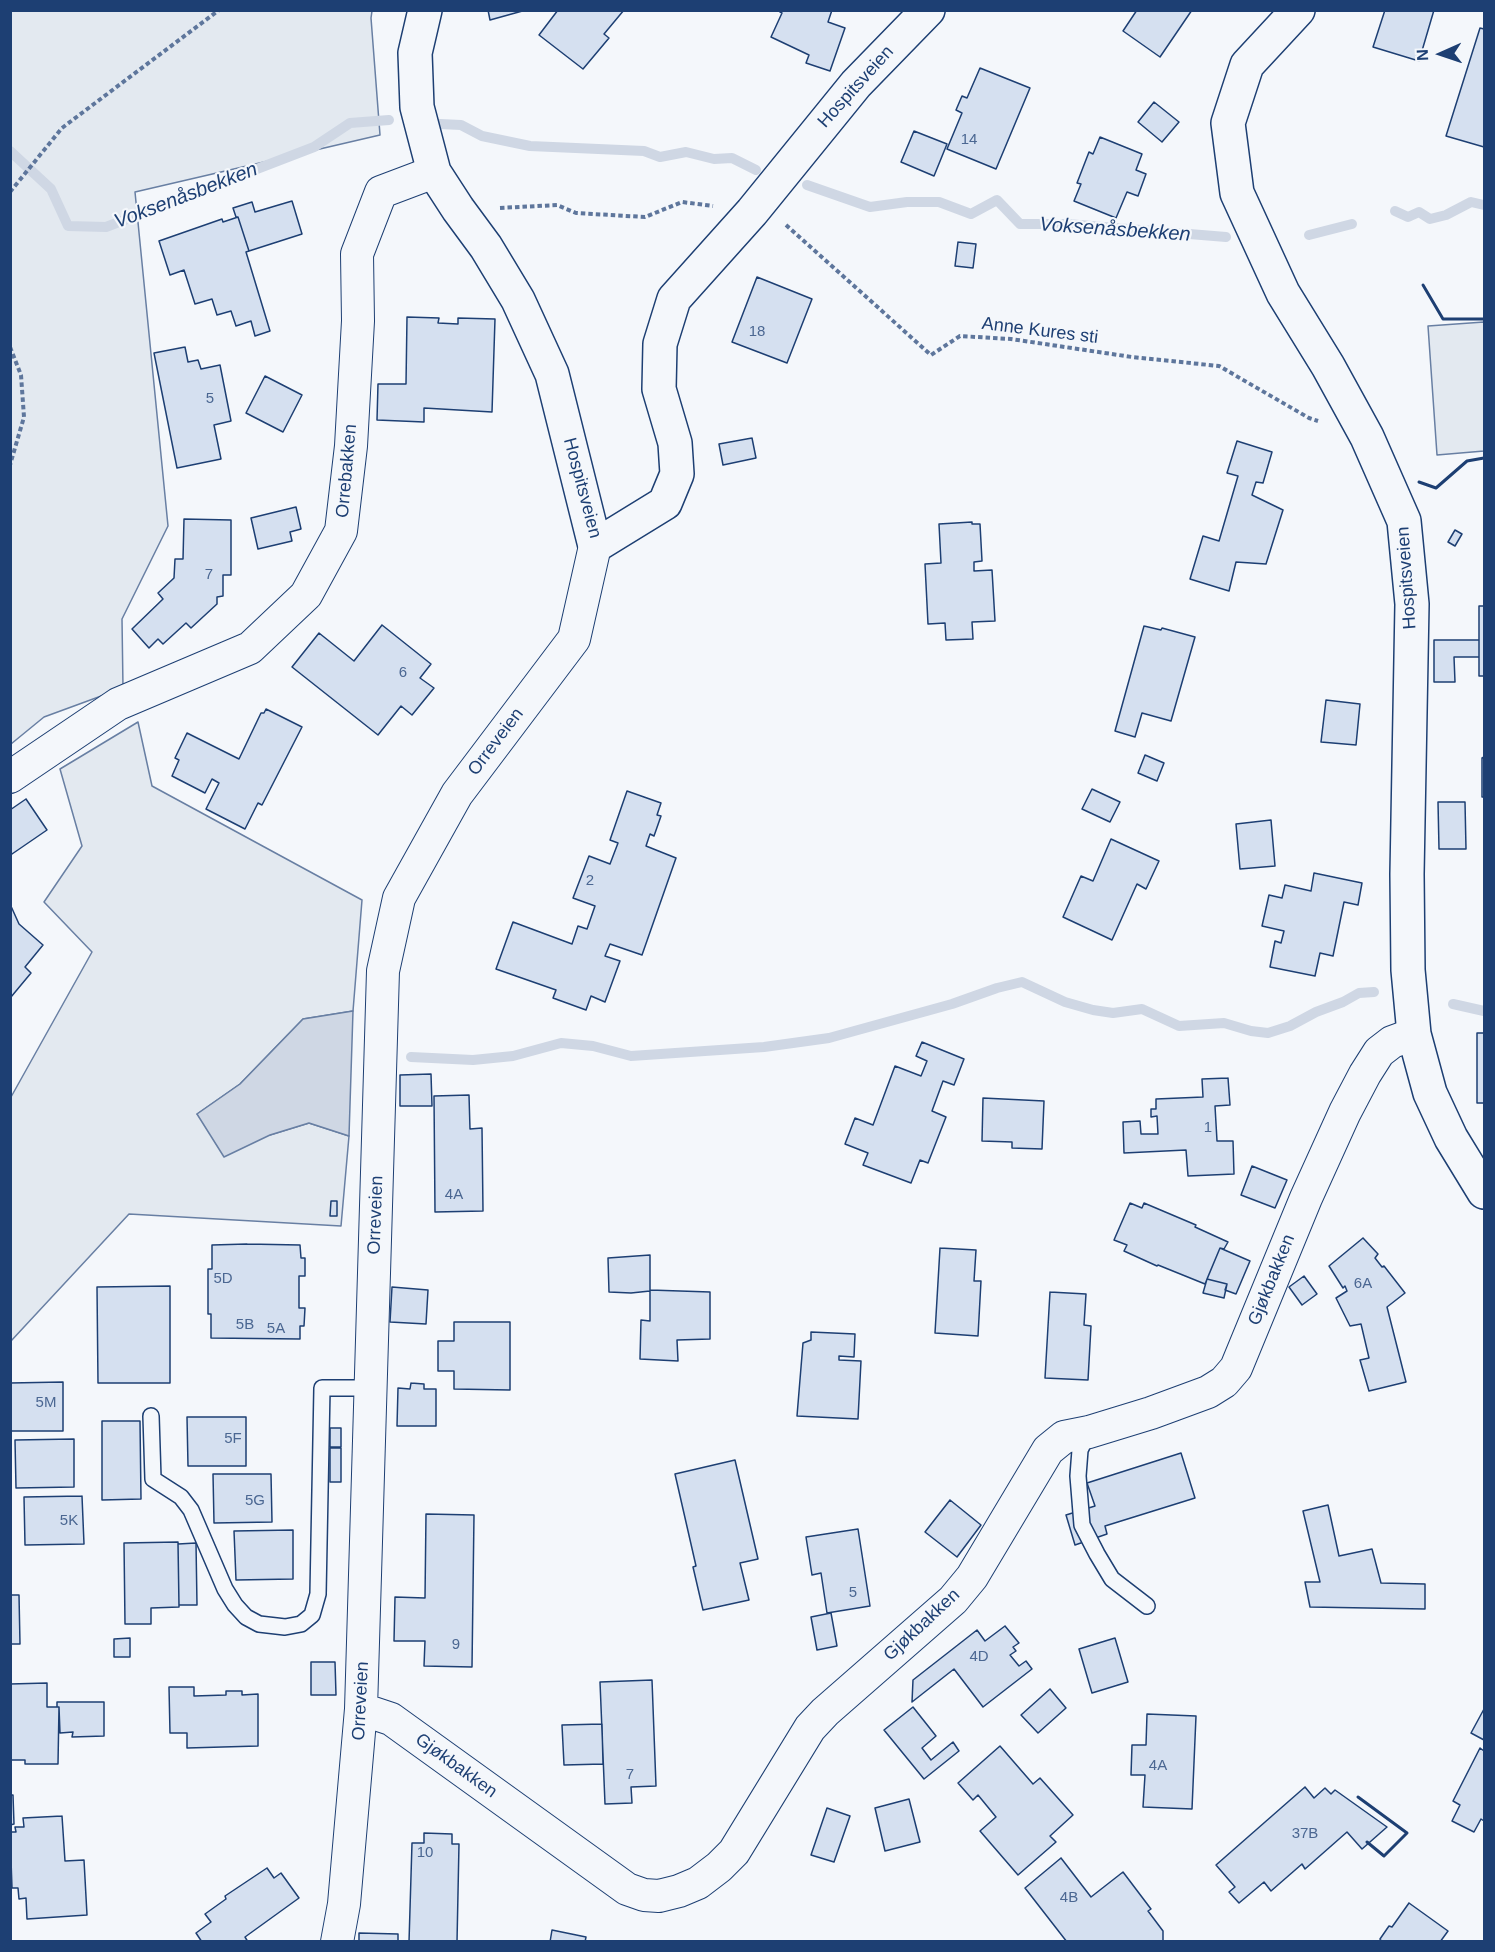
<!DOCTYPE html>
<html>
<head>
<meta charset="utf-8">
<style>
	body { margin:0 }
	#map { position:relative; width:1495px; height:1952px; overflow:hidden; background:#f4f7fb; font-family:Helvetica,sans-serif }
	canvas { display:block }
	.frame { position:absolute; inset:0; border:12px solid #1d3f73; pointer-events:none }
	.north { position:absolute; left:1411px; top:24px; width:60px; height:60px; -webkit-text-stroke:4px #f4f7fb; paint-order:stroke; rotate:267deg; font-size:16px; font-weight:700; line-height:24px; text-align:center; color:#1d3f73 }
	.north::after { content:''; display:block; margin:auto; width:21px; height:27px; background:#1d3f73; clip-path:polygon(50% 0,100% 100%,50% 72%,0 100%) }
</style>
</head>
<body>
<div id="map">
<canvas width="1495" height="1952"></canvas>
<div class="frame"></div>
<div class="north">N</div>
</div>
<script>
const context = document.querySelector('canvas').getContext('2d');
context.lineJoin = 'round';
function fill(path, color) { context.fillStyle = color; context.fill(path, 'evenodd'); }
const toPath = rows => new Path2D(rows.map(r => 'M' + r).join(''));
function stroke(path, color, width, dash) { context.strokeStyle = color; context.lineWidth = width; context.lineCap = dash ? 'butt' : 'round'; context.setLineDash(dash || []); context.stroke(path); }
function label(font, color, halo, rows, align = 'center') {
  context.font = font + ' Helvetica,sans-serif'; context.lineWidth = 4.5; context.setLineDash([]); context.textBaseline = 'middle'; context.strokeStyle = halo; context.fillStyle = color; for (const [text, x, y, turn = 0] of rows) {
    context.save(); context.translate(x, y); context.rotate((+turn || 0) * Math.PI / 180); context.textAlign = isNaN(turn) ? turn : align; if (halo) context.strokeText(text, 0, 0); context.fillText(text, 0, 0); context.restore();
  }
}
const green = toPath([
	[11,11,372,11,371,18,380,135,135,192,168,526,122,619,123,688,44,717,11,744,11,11],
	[1484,322,1484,451,1437,455,1428,326,1484,322],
	[138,722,152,786,362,900,353,1011,303,1019,240,1084,197,1114,270,1135,309,1123,349,1136,341,1226,129,1214,11,1341,11,1097,92,952,44,902,82,846,60,769,138,722]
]);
fill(green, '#e3e9f0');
stroke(green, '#687fa3', 1.5);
const water = toPath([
	[353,1011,349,1136,309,1123,270,1135,224,1157,197,1114,240,1084,303,1019,353,1011]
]);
fill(water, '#cfd7e4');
stroke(water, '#687fa3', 1.5);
stroke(toPath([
	[440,124,461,125,482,136,530,146,644,151,660,157,686,152,714,159,732,158,756,170],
	[10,151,51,189,68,226,106,227,314,147,350,123,389,120],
	[807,185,870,207,907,202,939,202,971,214,997,200,1020,224,1067,224,1226,237],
	[1395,211,1408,217,1419,212,1430,219,1446,215,1471,202,1484,205],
	[1309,235,1352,224],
	[1453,1004,1484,1011],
	[411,1057,473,1060,513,1056,561,1043,593,1046,631,1056,764,1047,829,1038,952,1004,997,988,1022,982,1065,1002,1093,1010,1113,1013,1142,1009,1179,1026,1224,1023,1251,1031,1268,1033,1290,1026,1316,1012,1343,1002,1359,993,1374,992]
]), '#cfd7e4', 10);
const building = toPath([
	[488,10,526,10,490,20,488,10],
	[558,10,624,10,604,34,609,38,583,69,539,35,558,10],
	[832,10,828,22,845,28,830,71,806,63,809,55,771,37,782,13,777,10,832,10],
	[1137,10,1192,10,1160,57,1123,31,1137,10],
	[1385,10,1434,10,1419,61,1373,47,1385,10],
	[1480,28,1484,29,1484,147,1446,136,1480,28],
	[980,68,1030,88,996,169,947,149,962,113,956,110,962,96,967,98,980,68],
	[1154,102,1179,122,1162,142,1138,122,1154,102],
	[914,131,947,144,934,176,901,162,914,131],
	[1100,137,1142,154,1136,170,1146,174,1138,196,1127,192,1116,218,1074,201,1081,184,1077,183,1089,152,1093,154,1100,137],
	[292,201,302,234,249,251,238,217,236,217,233,208,252,202,255,212,292,201],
	[238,217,249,251,246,252,270,331,255,336,251,321,236,326,231,311,217,315,212,299,195,304,184,270,170,275,159,241,222,219,223,222,238,217],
	[958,242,976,244,973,268,955,266,958,242],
	[757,277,812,299,787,363,732,342,757,277],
	[407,317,439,318,438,323,458,324,458,318,495,319,492,412,424,408,424,422,377,420,378,384,406,384,407,317],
	[185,347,188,362,198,360,201,369,220,365,231,421,214,425,221,459,177,468,154,353,185,347],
	[265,376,302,395,283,432,246,413,265,376],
	[752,438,756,458,723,465,719,444,752,438],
	[1237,441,1272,452,1263,483,1256,482,1252,495,1283,510,1266,564,1236,562,1229,591,1190,579,1203,536,1219,541,1238,476,1227,473,1237,441],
	[296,507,301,529,290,532,292,541,258,549,251,518,296,507],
	[184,519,231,520,231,575,223,575,223,596,217,597,217,604,191,628,186,623,163,644,158,639,149,648,132,629,163,599,158,593,174,578,175,559,183,559,184,519],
	[972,522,972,524,980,524,982,561,974,562,974,571,992,570,995,621,972,622,973,639,946,640,945,623,928,624,925,564,941,563,939,524,972,522],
	[1455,530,1462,534,1455,546,1448,542,1455,530],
	[1479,606,1484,606,1484,676,1479,676,1479,606],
	[382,625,431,664,420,678,434,688,412,715,401,706,378,735,292,667,319,633,354,661,382,625],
	[1144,626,1161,630,1162,628,1195,637,1171,721,1142,713,1135,737,1115,731,1144,626],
	[1434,640,1479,640,1479,657,1454,657,1455,682,1434,682,1434,640],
	[1326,700,1360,704,1356,745,1321,742,1326,700],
	[266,709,302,727,262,805,258,803,245,829,206,809,219,783,212,779,205,793,172,776,179,760,175,758,187,733,239,759,261,713,264,713,266,709],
	[1145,755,1164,763,1157,781,1138,773,1145,755],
	[1484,757,1484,797,1482,797,1482,758,1484,757],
	[1092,789,1120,802,1110,822,1082,809,1092,789],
	[627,791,661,803,657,815,661,816,654,836,650,834,646,846,676,858,642,955,610,944,605,956,620,961,605,1002,591,996,586,1010,553,998,556,990,496,969,513,922,572,944,578,926,587,929,595,906,573,898,589,856,610,864,618,843,610,840,627,791],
	[26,799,47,830,12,854,10,851,10,810,26,799],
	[1438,802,1465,802,1466,849,1439,849,1438,802],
	[1271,820,1275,866,1240,869,1236,824,1271,820],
	[1111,839,1159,861,1146,889,1137,884,1112,940,1063,917,1081,876,1093,881,1111,839],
	[1314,873,1362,883,1358,905,1344,902,1333,956,1320,953,1315,976,1270,967,1275,941,1281,943,1284,931,1262,926,1269,895,1282,898,1285,885,1311,891,1314,873],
	[10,904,19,924,43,945,25,967,31,973,11,997,10,904],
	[1477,1033,1484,1033,1484,1103,1477,1103,1477,1033],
	[922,1042,964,1059,954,1085,943,1081,932,1111,946,1117,928,1163,920,1160,911,1183,863,1165,868,1153,845,1144,855,1118,873,1125,895,1066,921,1076,927,1061,916,1056,922,1042],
	[431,1074,432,1106,400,1106,400,1075,431,1074],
	[1228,1078,1230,1105,1215,1106,1217,1141,1233,1141,1234,1174,1188,1176,1186,1150,1124,1153,1123,1122,1140,1121,1141,1134,1158,1134,1157,1116,1151,1117,1151,1109,1156,1109,1156,1099,1203,1097,1202,1079,1228,1078],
	[469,1095,470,1129,482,1128,483,1211,435,1212,434,1096,469,1095],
	[983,1098,1044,1101,1042,1149,1012,1148,1012,1142,982,1141,983,1098],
	[1252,1166,1287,1180,1275,1208,1241,1195,1252,1166],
	[331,1201,337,1201,337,1216,330,1216,331,1201],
	[1130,1203,1142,1208,1144,1203,1196,1225,1195,1227,1228,1242,1224,1249,1220,1248,1205,1284,1158,1265,1157,1266,1124,1251,1127,1245,1114,1240,1130,1203],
	[1363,1238,1378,1254,1375,1258,1382,1267,1384,1266,1405,1293,1387,1307,1406,1382,1369,1391,1360,1360,1369,1358,1361,1324,1350,1326,1336,1298,1347,1291,1345,1286,1343,1288,1329,1266,1363,1238],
	[247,1244,300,1245,301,1258,305,1258,305,1276,299,1276,299,1308,305,1308,304,1326,300,1326,300,1339,211,1338,211,1314,208,1314,208,1269,212,1269,212,1245,247,1244],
	[940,1248,976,1250,974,1281,981,1281,978,1336,935,1333,940,1248],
	[1220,1248,1250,1261,1236,1294,1225,1290,1227,1284,1207,1279,1220,1248],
	[650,1255,650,1291,631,1293,609,1292,608,1258,650,1255],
	[1304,1276,1317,1294,1302,1305,1289,1287,1304,1276],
	[1207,1279,1227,1284,1224,1298,1203,1293,1207,1279],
	[170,1286,170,1383,98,1383,97,1287,170,1286],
	[392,1287,428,1290,426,1324,390,1322,392,1287],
	[650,1290,710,1292,710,1339,677,1340,678,1361,640,1359,641,1320,650,1321,650,1290],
	[1050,1292,1086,1294,1084,1325,1091,1326,1088,1380,1045,1378,1050,1292],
	[454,1322,510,1322,510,1390,454,1389,454,1371,438,1371,438,1341,454,1341,454,1322],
	[811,1332,855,1334,854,1357,839,1356,839,1360,861,1361,858,1419,797,1416,803,1343,811,1340,811,1332],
	[63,1382,63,1431,10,1431,10,1383,63,1382],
	[411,1383,424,1384,424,1389,436,1389,436,1426,397,1426,398,1388,410,1389,411,1383],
	[187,1417,246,1417,246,1466,188,1466,187,1417],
	[102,1421,140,1421,141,1499,102,1500,102,1421],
	[330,1428,341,1428,341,1447,330,1447,330,1428],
	[74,1439,74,1487,16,1488,15,1440,74,1439],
	[330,1448,341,1448,341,1482,330,1482,330,1448],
	[1181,1453,1195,1498,1105,1526,1107,1534,1075,1545,1066,1515,1095,1506,1087,1483,1181,1453],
	[735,1460,758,1559,740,1563,749,1600,703,1610,693,1567,696,1566,675,1474,735,1460],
	[213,1474,271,1474,272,1522,214,1523,213,1474],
	[82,1496,84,1544,25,1545,24,1497,82,1496],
	[950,1500,981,1525,957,1557,925,1532,950,1500],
	[1328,1505,1339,1556,1372,1549,1381,1583,1425,1584,1425,1609,1310,1607,1305,1582,1320,1582,1303,1511,1328,1505],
	[426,1514,474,1515,472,1667,424,1666,425,1641,394,1641,395,1597,425,1598,426,1514],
	[858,1529,870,1606,827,1613,821,1573,812,1575,806,1537,858,1529],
	[293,1530,293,1579,236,1580,234,1531,293,1530],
	[178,1542,179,1607,151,1608,151,1624,125,1624,124,1543,178,1542],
	[196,1543,197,1605,179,1605,178,1544,196,1543],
	[10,1595,19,1595,20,1644,10,1644,10,1595],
	[831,1613,837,1646,817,1650,811,1617,831,1613],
	[1005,1626,1019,1643,1013,1647,1016,1651,1010,1655,1019,1666,1026,1661,1032,1669,983,1707,954,1669,912,1702,913,1680,977,1630,985,1641,1005,1626],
	[130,1638,130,1657,114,1657,114,1639,130,1638],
	[1115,1638,1128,1682,1092,1693,1079,1649,1115,1638],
	[311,1662,335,1662,336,1695,311,1695,311,1662],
	[652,1680,656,1786,631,1787,632,1803,605,1804,600,1682,652,1680],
	[47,1683,47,1707,59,1707,58,1764,25,1764,25,1760,10,1760,10,1684,47,1683],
	[169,1687,194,1687,194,1696,226,1695,226,1691,242,1691,242,1695,258,1694,258,1746,187,1748,187,1733,170,1733,169,1687],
	[1050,1689,1066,1708,1038,1733,1021,1715,1050,1689],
	[57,1702,104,1702,104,1736,72,1737,73,1732,60,1733,59,1707,57,1707,57,1702],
	[913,1707,936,1736,922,1748,931,1760,953,1742,959,1751,924,1779,884,1730,913,1707],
	[1484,1709,1484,1740,1471,1733,1484,1709],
	[1147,1714,1196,1716,1192,1809,1143,1807,1145,1775,1131,1775,1132,1745,1146,1745,1147,1714],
	[602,1724,603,1764,564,1765,562,1725,602,1724],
	[1000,1746,1033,1784,1040,1778,1073,1815,1050,1836,1056,1842,1018,1875,980,1831,996,1817,978,1795,973,1800,958,1783,1000,1746],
	[1480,1748,1484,1751,1484,1821,1481,1819,1474,1832,1452,1821,1460,1805,1453,1801,1480,1748],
	[1305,1787,1314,1798,1325,1788,1331,1794,1335,1790,1387,1827,1362,1849,1347,1832,1305,1869,1302,1864,1271,1891,1264,1882,1239,1903,1229,1892,1235,1887,1216,1865,1305,1787],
	[10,1795,13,1795,14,1824,10,1825,10,1795],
	[909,1799,920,1842,885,1851,875,1808,909,1799],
	[827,1808,850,1816,834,1862,811,1855,827,1808],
	[62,1816,65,1861,84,1860,87,1915,27,1919,26,1898,19,1899,18,1888,12,1888,10,1832,16,1832,15,1827,24,1827,23,1818,62,1816],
	[424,1833,452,1834,452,1844,459,1844,457,1942,409,1942,412,1843,424,1843,424,1833],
	[1061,1858,1091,1897,1123,1872,1151,1909,1148,1911,1163,1931,1163,1942,1067,1942,1025,1888,1061,1858],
	[267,1868,274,1878,281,1873,299,1898,245,1937,248,1942,202,1942,196,1933,211,1922,205,1914,226,1899,225,1896,267,1868],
	[1409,1903,1448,1931,1440,1942,1382,1942,1380,1939,1389,1926,1392,1927,1409,1903],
	[552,1930,586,1937,585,1942,550,1942,552,1930],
	[359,1933,398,1934,398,1942,359,1942,359,1933]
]);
fill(building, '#d5e0f0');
stroke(building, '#1d3f73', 1.5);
const lane = toPath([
	[151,1416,153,1479,181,1497,191,1510,225,1589,235,1605,246,1617,259,1624,285,1627,301,1624,312,1615,318,1594,322,1388,371,1388],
	[1089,1432,1080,1450,1078,1476,1082,1525,1097,1554,1112,1579,1147,1606]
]);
const street = toPath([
	[10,777,118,704,250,648,306,595,341,531,351,446,358,321,357,254,381,192,434,172],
	[361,1709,391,1719,627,1889,644,1895,659,1896,679,1891,698,1883,719,1867,734,1852,810,1728,825,1712,953,1600,972,1577,1048,1450,1064,1437,1089,1432,1151,1413,1208,1392,1224,1382,1236,1368,1306,1198,1345,1112,1365,1074,1379,1052,1392,1042,1414,1034],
	[337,1942,344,1904,361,1709,383,971,399,898,457,794,574,639,595,546]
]);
const secondary = toPath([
	[425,10,415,53,417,107,434,172,458,209,486,247,518,300,552,374,595,546,665,503,677,474,675,443,659,389,660,344,674,299,752,212,856,84,928,10],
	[1298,10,1247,65,1228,123,1237,193,1283,293,1328,366,1367,437,1404,521,1412,604,1407,874,1408,970,1414,1034,1430,1093,1451,1138,1484,1192]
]);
stroke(lane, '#1d3f73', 18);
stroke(street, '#1d3f73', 34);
stroke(secondary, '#1d3f73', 36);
stroke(toPath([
	[10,192,62,128,219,10],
	[500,208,557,205,576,213,645,217,682,202,713,206],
	[786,225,931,355,960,336,1011,339,1132,357,1219,366,1309,418,1318,421],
	[10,347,21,375,24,417,10,465]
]), '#5e769c', 4, [4.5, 3]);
stroke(lane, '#f4f7fb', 15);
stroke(street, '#f4f7fb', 32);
stroke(secondary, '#f4f7fb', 33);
stroke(toPath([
	[1423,285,1443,319,1484,319],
	[1419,482,1436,488,1467,461,1484,458],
	[1358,1797,1407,1833,1384,1856,1367,1842]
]), '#1d3f73', 3);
label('15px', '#4b6792', null, [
	["14",969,140],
	["18",757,332],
	["5",210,399],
	["7",209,575],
	["6",403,673],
	["2",590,881],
	["1",1208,1128],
	["4A",454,1195],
	["5D",223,1279],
	["6A",1363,1284],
	["5B",245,1325],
	["5A",276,1329],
	["5M",46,1403],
	["5F",233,1439],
	["5G",255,1501],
	["5K",69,1521],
	["5",853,1593],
	["9",456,1645],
	["4D",979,1657],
	["4A",1158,1766],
	["7",630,1775],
	["37B",1305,1834],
	["10",425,1853],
	["4B",1069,1898]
]);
label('18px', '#1d3f73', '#f4f7fb', [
	["Hospitsveien",856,87,-48],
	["Anne Kures sti",1040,331,7],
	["Orrebakken",347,471,-85],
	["Hospitsveien",582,488,75],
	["Hospitsveien",1407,578,-94],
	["Orreveien",496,742,-53],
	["Orreveien",376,1215,-88],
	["Gjøkbakken",1272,1280,-68],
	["Gjøkbakken",922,1625,-43],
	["Orreveien",361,1701,-87],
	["Gjøkbakken",456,1766,36]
]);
label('italic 20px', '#1d3f73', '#f4f7fb', [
	["Voksenåsbekken",186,196,-21],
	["Voksenåsbekken",1115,230,4]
]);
</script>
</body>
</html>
